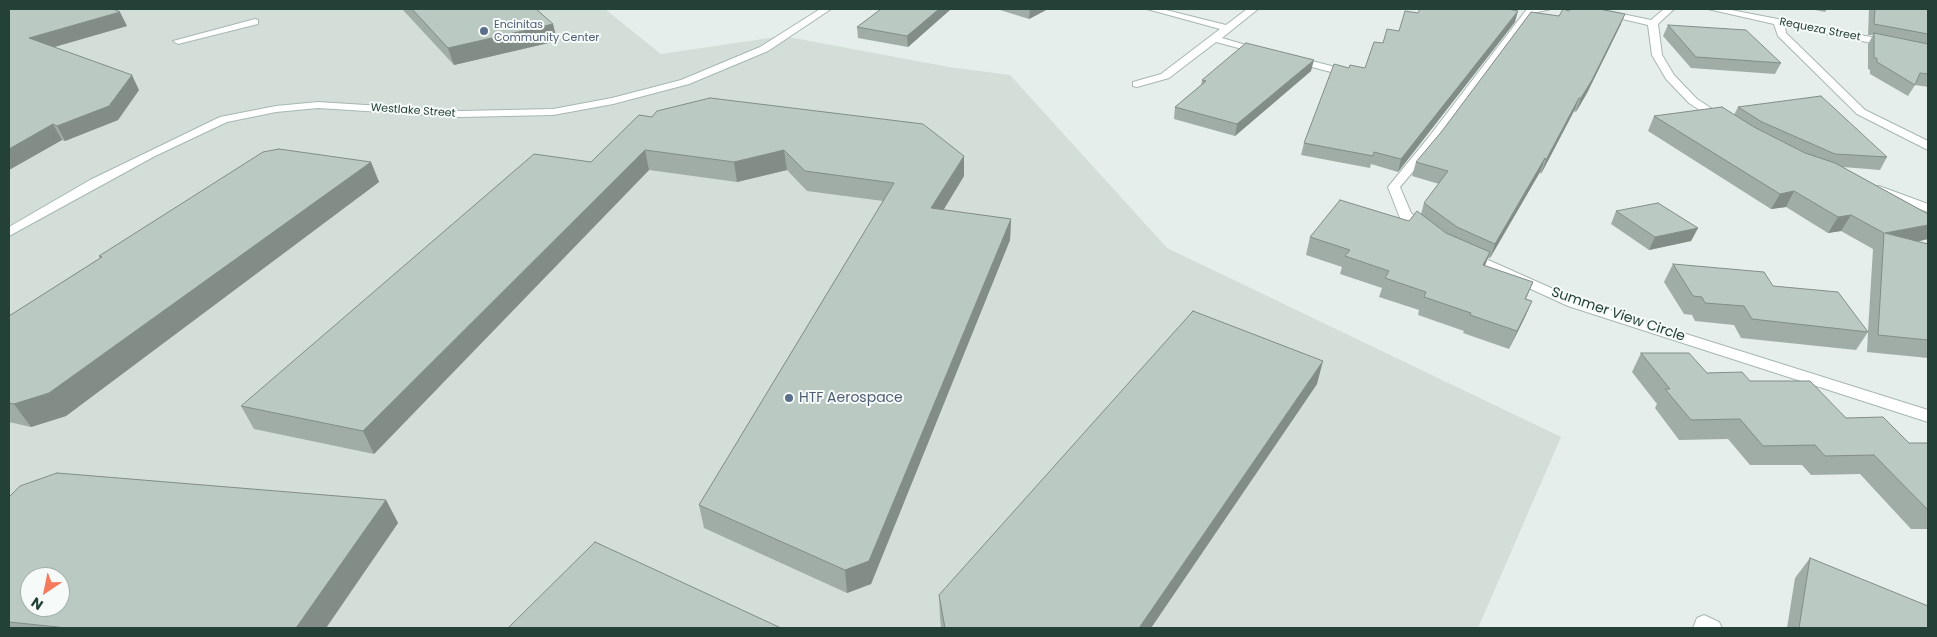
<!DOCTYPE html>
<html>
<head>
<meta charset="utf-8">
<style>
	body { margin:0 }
	#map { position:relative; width:1937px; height:637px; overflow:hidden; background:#e5eeea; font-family:Poppins,sans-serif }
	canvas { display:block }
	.frame { position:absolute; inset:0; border:10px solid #234137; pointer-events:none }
	.north { position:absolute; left:20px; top:567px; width:50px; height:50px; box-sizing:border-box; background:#f6faf8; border:1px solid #a2b0ab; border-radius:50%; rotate:214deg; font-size:14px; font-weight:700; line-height:20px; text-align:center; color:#234137 }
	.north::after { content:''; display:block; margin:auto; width:18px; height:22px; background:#f47b5d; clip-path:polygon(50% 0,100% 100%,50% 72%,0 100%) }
</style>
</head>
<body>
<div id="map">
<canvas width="1937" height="637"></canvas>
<div class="frame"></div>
<div class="north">N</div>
</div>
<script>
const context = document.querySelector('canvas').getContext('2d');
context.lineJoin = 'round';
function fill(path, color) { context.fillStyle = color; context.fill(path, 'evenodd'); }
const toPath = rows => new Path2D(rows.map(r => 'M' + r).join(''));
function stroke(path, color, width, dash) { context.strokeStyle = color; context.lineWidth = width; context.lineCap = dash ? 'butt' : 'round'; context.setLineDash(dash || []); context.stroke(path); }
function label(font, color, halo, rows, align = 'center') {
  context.font = font + ' Poppins,sans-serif'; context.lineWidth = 4; context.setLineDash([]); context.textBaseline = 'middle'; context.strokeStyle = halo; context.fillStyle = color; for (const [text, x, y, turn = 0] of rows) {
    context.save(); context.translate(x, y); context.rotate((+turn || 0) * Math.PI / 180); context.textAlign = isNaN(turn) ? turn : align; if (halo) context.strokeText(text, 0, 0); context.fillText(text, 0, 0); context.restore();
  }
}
fill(toPath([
	[9,9,605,9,661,54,783,36,949,67,1010,75,1167,248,1561,437,1478,628,9,628],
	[30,577,60,577,60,607,30,607]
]), '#d3ded8');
const minor = toPath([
	[820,9,831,9,768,51,689,84,613,104,553,115,461,117,318,108,276,112,227,122,155,156,9,236,9,227,90,180,220,117,276,106,318,102,461,111,553,109,612,98,681,80,760,47,820,9],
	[1147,9,1162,9,1226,25,1247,9,1258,9,1222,38,1266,51,1261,54,1216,42,1169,78,1137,87,1133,86,1133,82,1161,74,1220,29,1147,9],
	[1527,9,1551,9,1533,13,1436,144,1400,187,1411,213,1433,231,1431,234,1421,234,1400,218,1388,187,1428,138,1527,9],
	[1580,9,1598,9,1651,20,1664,9,1674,9,1658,24,1662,55,1674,75,1697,99,1726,118,1726,122,1718,122,1689,103,1666,79,1652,55,1648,25,1580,9],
	[1708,9,1726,9,1928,48,1928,54,1785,26,1786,33,1865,110,1928,141,1928,150,1857,114,1778,36,1774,24,1708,9],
	[255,19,258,20,258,24,178,44,173,41,255,19],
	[1293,56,1335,67,1336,69,1331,72,1289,61,1289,57,1293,56],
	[1879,186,1928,204,1928,212,1875,193,1873,190,1875,187,1879,186],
	[1468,251,1578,300,1928,410,1928,422,1568,306,1463,258,1461,255,1468,251],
	[1704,615,1719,622,1722,628,1693,628,1697,618,1704,615]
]);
stroke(minor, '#a7b7b1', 2);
fill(minor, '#fff');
fill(toPath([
	[9,9,127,26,54,47,139,90,118,120,65,141,62,140,9,170],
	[402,9,536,9,553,24,557,41,454,65],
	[881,9,951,9,908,47,858,38,857,27],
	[997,9,1048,9,1029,19],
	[1810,9,1827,9,1825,12],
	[1869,9,1928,9,1928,87,1915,85,1908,96,1870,74,1870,70,1868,69,1868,44,1873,35,1868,35],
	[1569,11,1625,14,1620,26,1587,93,1576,112,1574,111,1541,174,1540,172,1490,258,1488,258,1485,266,1533,282,1526,299,1532,301,1524,319,1509,349,1463,333,1464,331,1418,315,1419,310,1379,297,1382,288,1340,274,1342,267,1306,255,1310,237,1409,221,1421,214,1424,203,1439,184,1412,176,1416,162,1559,16],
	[1418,13,1515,22,1398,172,1371,164,1370,168,1301,155,1304,143,1349,68,1365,68,1383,43,1399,31],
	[1668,25,1781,63,1775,74,1691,68,1663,36],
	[1311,71,1235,136,1174,119,1175,107,1201,85,1202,80],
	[1738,107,1887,157,1880,170,1843,167,1928,214,1928,239,1917,242,1928,244,1928,358,1867,352,1868,332,1856,350,1741,338,1734,325,1695,321,1692,315,1684,314,1664,282,1673,264,1773,286,1868,331,1873,249,1841,231,1828,233,1786,207,1771,209,1648,131,1654,116,1734,115],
	[639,115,964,176,943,210,1011,219,1010,240,871,584,847,593,704,528,699,505,883,201,807,191,787,170,737,182,649,170,374,454,254,429,241,406,591,162],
	[371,162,379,182,66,416,31,427,9,422,9,316,100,258,99,256],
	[1616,211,1698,228,1691,241,1649,250,1611,224],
	[1641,353,1707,373,1750,381,1909,443,1928,443,1928,529,1911,529,1860,474,1811,475,1802,465,1750,465,1728,439,1679,440,1655,408,1657,404,1632,372],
	[1317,384,1151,628,941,628,940,618,939,595],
	[9,497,386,500,398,523,326,628,9,628],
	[1810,558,1928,628,1787,628,1795,578]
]), '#a0ada7');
fill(toPath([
	[939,9,951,9,908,47,907,36],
	[1030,9,1048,9,1029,19],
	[1518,11,1515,22,1398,172,1401,159],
	[120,12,127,26,37,52,29,38],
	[1625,14,1620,26,1587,93,1576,112,1581,98],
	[553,24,557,41,454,65,448,48],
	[1314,60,1311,71,1235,136,1237,124],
	[132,75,139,90,118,120,65,141,57,126],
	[1579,98,1574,111,1541,174,1546,160],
	[53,124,62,140,9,170,9,149],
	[645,150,649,170,374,454,363,431],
	[784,150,787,170,737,182,734,162],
	[964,156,964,176,932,229,931,208],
	[1545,158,1540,172,1490,258,1495,244],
	[371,162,379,182,66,416,31,427,14,404],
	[1794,191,1786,207,1771,209,1780,194],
	[1851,215,1841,231,1828,233,1838,217],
	[1011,219,1010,240,871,584,847,593,845,570],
	[1928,225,1928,239,1883,248,1885,233],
	[1698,228,1691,241,1649,250,1655,237],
	[1490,252,1483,270,1483,265],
	[1532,301,1524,319,1509,349,1517,331],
	[1323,361,1317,384,1151,628,1139,628],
	[386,500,398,523,326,628,296,628]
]), '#828d88');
const building = toPath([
	[9,9,113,9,120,12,29,38,132,75,109,106,57,126,53,124,9,149,9,9],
	[412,9,536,9,553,24,448,48,412,9],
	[881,9,939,9,907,36,857,27,881,9],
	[1420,9,1508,9,1518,11,1401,159,1374,152,1373,156,1304,143,1334,64,1349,68,1350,65,1365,68,1374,42,1383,43,1387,29,1399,31,1405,11,1418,13,1420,9],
	[1563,9,1569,11,1571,9,1599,9,1625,14,1592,80,1581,98,1579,98,1546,160,1545,158,1495,244,1457,227,1424,203,1448,171,1416,162,1442,131,1531,12,1559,16,1563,9],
	[1875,9,1928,9,1928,34,1874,24,1875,9],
	[1668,25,1746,30,1781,63,1696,57,1668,25],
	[1874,33,1928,44,1928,74,1920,73,1915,85,1877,62,1877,58,1874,58,1874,33],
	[1246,43,1314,60,1237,124,1175,107,1206,81,1202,80,1246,43],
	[1821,96,1887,157,1835,154,1762,122,1738,107,1821,96],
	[710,98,923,124,964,156,931,208,1011,219,869,561,845,570,699,505,894,183,805,171,784,150,734,162,645,150,363,431,241,406,534,154,591,162,639,115,652,117,657,111,710,98],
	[1722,107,1754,127,1805,153,1835,163,1928,214,1928,225,1885,233,1928,244,1928,340,1878,335,1884,233,1851,215,1838,217,1794,191,1780,194,1654,116,1722,107],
	[279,149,371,162,49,393,14,404,9,403,9,316,102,257,99,256,263,152,279,149],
	[1340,200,1409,221,1417,211,1446,233,1490,252,1483,265,1533,282,1525,299,1532,301,1517,331,1470,315,1471,313,1424,297,1426,292,1385,278,1389,271,1345,256,1350,250,1310,237,1340,200],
	[1658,203,1698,228,1655,237,1616,211,1658,203],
	[1673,264,1764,272,1773,286,1838,292,1868,332,1752,319,1744,306,1705,303,1702,297,1693,296,1673,264],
	[1193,311,1323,361,1139,628,945,628,939,595,1193,311],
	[1641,353,1689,353,1707,373,1742,372,1750,381,1810,381,1846,418,1883,417,1909,443,1928,443,1928,509,1927,509,1874,455,1825,456,1815,445,1763,446,1740,419,1691,420,1665,389,1670,389,1641,353],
	[57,473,386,500,296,628,67,628,9,622,9,497,20,486,57,473],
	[30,577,60,577,60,607,30,607,30,577],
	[595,542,781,628,508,628,595,542],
	[1810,558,1928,606,1928,628,1799,628,1810,558]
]);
fill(building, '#bac9c2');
stroke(building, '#828d88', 1);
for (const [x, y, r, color] of [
	[484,31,5,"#5c6f8a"],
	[789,398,5,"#5c6f8a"]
]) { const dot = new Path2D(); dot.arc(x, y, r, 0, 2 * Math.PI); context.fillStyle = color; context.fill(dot); stroke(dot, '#f6faf8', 2); }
label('11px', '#4e5e75', '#f6faf8', [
	["Encinitas",494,25],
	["Community Center",494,38]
], 'left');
label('11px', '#234137', '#f6faf8', [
	["Requeza Street",1820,30,11],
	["Westlake Street",413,111,4]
]);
label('14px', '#234137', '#f6faf8', [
	["Summer View Circle",1618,315,19]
]);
label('14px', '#4e5e75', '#f6faf8', [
	["HTF Aerospace",799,398]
], 'left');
</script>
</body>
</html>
